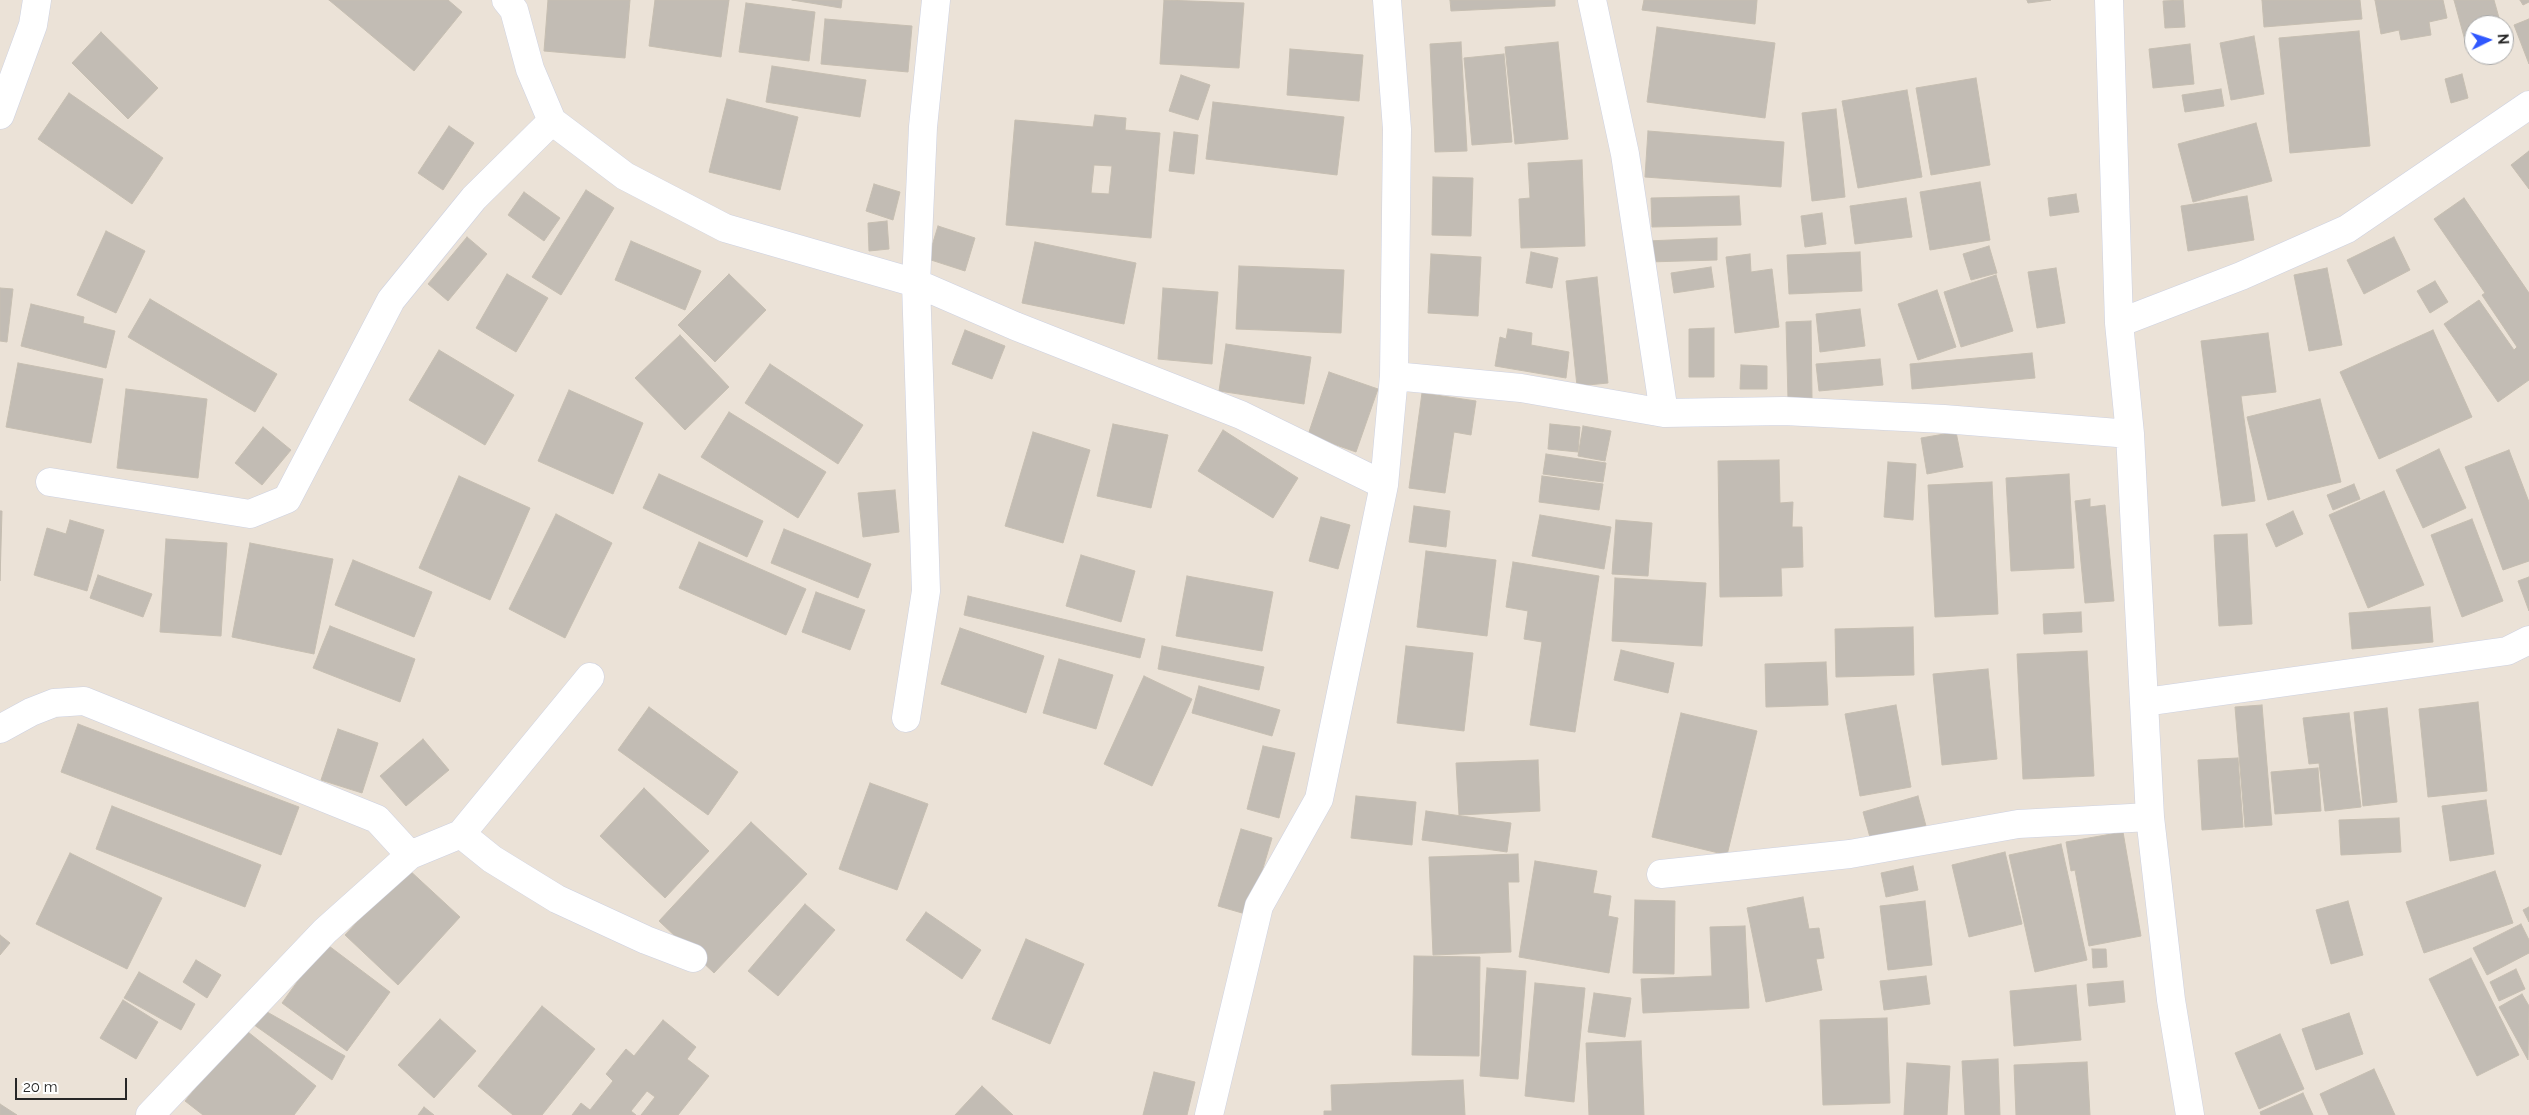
<!DOCTYPE html>
<html>
<head>
<meta charset="utf-8">
<style>
	body { margin:0 }
	#map { position:relative; width:2529px; height:1115px; overflow:hidden; background:#ebe2d7; font-family:Raleway,sans-serif }
	canvas { display:block }
	.north { position:absolute; left:2464px; top:15px; width:50px; height:50px; box-sizing:border-box; background:#fff; border:1px solid #a9a9a9; border-radius:50%; rotate:86deg; font-size:14px; font-weight:700; line-height:20px; text-align:center; color:#272727 }
	.north::after { content:''; display:block; margin:auto; width:18px; height:22px; background:#3058ff; clip-path:polygon(50% 0,100% 100%,50% 72%,0 100%) }
	.scale { position:absolute; left:15px; top:1078px; width:112px; height:22px; box-sizing:border-box; border:2px solid #272727; border-top:0; padding-left:6px; font-size:15px; line-height:18px; white-space:nowrap; color:#272727; -webkit-text-stroke:4px #fff; paint-order:stroke }
</style>
</head>
<body>
<div id="map">
<canvas width="2529" height="1115"></canvas>
<div class="north">N</div>
<div class="scale">20 m</div>
</div>
<script>
const context = document.querySelector('canvas').getContext('2d');
context.lineJoin = 'round';
function fill(path, color) { context.fillStyle = color; context.fill(path, 'evenodd'); }
const toPath = rows => new Path2D(rows.map(r => 'M' + r).join(''));
function stroke(path, color, width, dash) { context.strokeStyle = color; context.lineWidth = width; context.lineCap = dash ? 'butt' : 'round'; context.setLineDash(dash || []); context.stroke(path); }
const building = toPath([
	[329,0,448,0,462,12,414,71,329,0],
	[548,0,630,0,625,58,544,51,548,0],
	[655,0,729,0,721,57,649,46,655,0],
	[792,0,842,0,841,8,792,0],
	[1164,0,1244,3,1239,68,1160,64,1164,0],
	[1450,0,1555,0,1555,6,1451,11,1450,0],
	[1644,0,1757,0,1755,24,1642,10,1644,0],
	[2027,0,2051,0,2028,3,2027,0],
	[2183,0,2185,27,2165,28,2163,1,2183,0],
	[2262,0,2360,0,2362,19,2264,27,2262,0],
	[2375,0,2443,0,2447,18,2429,22,2431,35,2401,40,2399,30,2381,34,2375,0],
	[2454,0,2494,0,2501,25,2474,25,2474,46,2467,48,2454,0],
	[2520,0,2529,0,2529,2,2523,5,2520,0],
	[746,3,815,12,809,61,739,52,746,3],
	[825,19,912,26,908,72,821,64,825,19],
	[2529,19,2529,64,2514,25,2529,19],
	[1657,27,1775,43,1765,118,1647,102,1657,27],
	[2359,31,2370,146,2290,153,2279,38,2359,31],
	[101,32,158,88,128,119,72,63,101,32],
	[2254,36,2264,94,2231,100,2220,43,2254,36],
	[1461,42,1467,151,1435,152,1430,44,1461,42],
	[1558,42,1568,139,1515,144,1505,47,1558,42],
	[2190,44,2194,84,2153,88,2149,49,2190,44],
	[1290,49,1363,55,1359,101,1287,95,1290,49],
	[1504,54,1512,142,1472,145,1464,58,1504,54],
	[772,66,866,80,860,117,766,102,772,66],
	[2462,74,2468,98,2451,103,2445,79,2462,74],
	[1181,75,1210,85,1198,120,1169,111,1181,75],
	[1976,78,1990,165,1931,175,1916,88,1976,78],
	[2221,89,2224,106,2185,112,2182,95,2221,89],
	[1907,90,1922,177,1858,188,1842,101,1907,90],
	[69,93,163,158,132,204,38,139,69,93],
	[727,99,798,117,780,190,709,172,727,99],
	[1213,102,1344,117,1337,175,1206,159,1213,102],
	[1836,109,1845,197,1812,201,1802,113,1836,109],
	[1095,115,1126,118,1125,130,1160,133,1151,238,1006,225,1015,120,1093,127,1095,115],
	[1094,165,1112,166,1109,194,1091,193,1094,165],
	[2256,123,2272,181,2193,202,2178,144,2256,123],
	[449,126,474,143,443,190,418,173,449,126],
	[1648,131,1784,142,1781,187,1645,177,1648,131],
	[1174,132,1198,135,1194,174,1169,171,1174,132],
	[2529,151,2529,189,2511,165,2529,151],
	[1582,160,1585,246,1521,248,1519,199,1530,198,1528,163,1582,160],
	[1433,177,1473,178,1471,236,1432,235,1433,177],
	[1980,182,1990,240,1930,250,1920,192,1980,182],
	[874,184,900,192,893,220,866,211,874,184],
	[586,190,614,208,561,295,532,277,586,190],
	[524,192,560,218,544,241,508,215,524,192],
	[2076,194,2079,212,2050,216,2048,198,2076,194],
	[1739,196,1741,225,1652,227,1651,198,1739,196],
	[2247,196,2254,240,2188,251,2181,206,2247,196],
	[1906,198,1912,237,1855,244,1850,206,1906,198],
	[2464,198,2529,293,2529,380,2498,402,2444,324,2479,300,2514,350,2517,347,2482,295,2485,293,2434,219,2464,198],
	[1822,213,1826,244,1805,247,1801,216,1822,213],
	[887,221,889,249,869,251,868,223,887,221],
	[938,226,975,238,965,271,928,259,938,226],
	[106,231,145,251,116,313,77,295,106,231],
	[467,237,487,254,448,301,428,284,467,237],
	[2394,237,2410,270,2364,294,2347,260,2394,237],
	[1717,238,1717,260,1648,262,1647,241,1717,238],
	[631,241,701,271,685,310,615,280,631,241],
	[1035,242,1136,263,1124,324,1022,303,1035,242],
	[1989,246,1997,273,1971,280,1963,254,1989,246],
	[1531,252,1558,258,1552,288,1526,283,1531,252],
	[1860,252,1862,291,1789,294,1787,255,1860,252],
	[1431,254,1481,257,1478,316,1428,313,1431,254],
	[1750,254,1751,272,1772,269,1779,327,1735,333,1726,257,1750,254],
	[1239,266,1344,270,1341,333,1236,329,1239,266],
	[1711,267,1714,287,1674,293,1671,273,1711,267],
	[2056,268,2065,323,2037,328,2028,272,2056,268],
	[2327,268,2342,345,2309,351,2294,275,2327,268],
	[507,274,548,298,516,352,476,328,507,274],
	[729,274,766,310,715,362,678,325,729,274],
	[1996,275,2013,331,1961,347,1944,292,1996,275],
	[1597,277,1608,383,1577,386,1566,281,1597,277],
	[2435,281,2448,302,2430,313,2417,291,2435,281],
	[0,288,13,289,7,342,0,341,0,288],
	[1163,288,1218,292,1212,364,1158,359,1163,288],
	[1937,290,1956,347,1918,360,1898,304,1937,290],
	[150,299,277,374,255,412,128,337,150,299],
	[31,304,84,317,83,323,115,331,106,368,21,346,31,304],
	[1860,309,1865,346,1820,352,1816,314,1860,309],
	[1811,321,1812,398,1788,399,1786,322,1811,321],
	[1714,328,1714,377,1689,377,1689,329,1714,328],
	[1508,329,1532,333,1531,345,1569,352,1566,378,1495,366,1500,337,1506,339,1508,329],
	[965,330,1005,346,992,379,952,364,965,330],
	[2433,330,2472,417,2379,459,2340,372,2433,330],
	[2268,333,2276,392,2241,396,2255,501,2222,506,2201,341,2268,333],
	[680,335,729,387,685,430,635,378,680,335],
	[1226,344,1311,357,1304,404,1219,391,1226,344],
	[439,350,514,395,485,445,409,400,439,350],
	[2032,353,2035,378,1912,389,1910,364,2032,353],
	[1880,359,1883,385,1819,391,1816,364,1880,359],
	[18,363,103,379,91,443,6,427,18,363],
	[770,364,863,425,838,464,745,403,770,364],
	[1741,365,1767,366,1767,389,1740,389,1741,365],
	[1329,372,1378,389,1356,452,1308,435,1329,372],
	[126,389,207,399,198,478,117,468,126,389],
	[569,390,643,423,613,494,538,461,569,390],
	[1422,393,1476,401,1471,435,1454,432,1445,493,1409,488,1422,393],
	[2320,399,2341,482,2268,500,2247,417,2320,399],
	[729,412,826,472,798,518,701,457,729,412],
	[1113,424,1168,435,1151,508,1097,496,1113,424],
	[1550,424,1580,427,1578,452,1548,449,1550,424],
	[1583,426,1611,431,1605,461,1578,456,1583,426],
	[263,427,291,450,262,485,235,463,263,427],
	[1223,430,1298,478,1273,518,1198,471,1223,430],
	[1033,432,1090,450,1063,543,1005,526,1033,432],
	[1956,432,1963,467,1927,474,1921,438,1956,432],
	[2439,449,2466,508,2423,528,2396,470,2439,449],
	[2509,450,2529,502,2529,561,2503,570,2465,467,2509,450],
	[1546,454,1606,463,1603,482,1543,474,1546,454],
	[1779,460,1780,503,1793,502,1792,527,1802,527,1803,567,1781,568,1782,596,1720,597,1718,461,1779,460],
	[1888,462,1916,464,1913,520,1884,517,1888,462],
	[659,474,763,521,747,557,643,508,659,474],
	[2069,474,2074,568,2011,571,2006,478,2069,474],
	[459,476,530,508,490,600,419,568,459,476],
	[1542,476,1603,484,1599,510,1539,502,1542,476],
	[1992,482,1998,614,1935,617,1928,485,1992,482],
	[2354,484,2360,499,2333,510,2327,495,2354,484],
	[895,490,899,532,863,537,858,493,895,490],
	[2384,491,2424,585,2368,608,2329,515,2384,491],
	[2090,499,2090,507,2105,505,2114,601,2085,603,2075,501,2090,499],
	[1414,506,1450,511,1446,547,1409,542,1414,506],
	[0,511,2,511,0,581,0,511],
	[2293,511,2303,534,2276,547,2266,524,2293,511],
	[556,514,612,543,565,638,509,609,556,514],
	[1540,515,1611,527,1604,569,1532,556,1540,515],
	[1321,517,1350,525,1338,569,1309,561,1321,517],
	[2472,519,2503,601,2462,617,2431,535,2472,519],
	[70,520,104,530,87,591,34,575,47,528,66,534,70,520],
	[1616,520,1652,523,1648,576,1612,574,1616,520],
	[784,529,871,564,858,598,771,563,784,529],
	[2247,534,2252,624,2219,626,2214,535,2247,534],
	[166,539,227,543,221,636,160,632,166,539],
	[699,542,806,589,786,635,679,588,699,542],
	[250,543,333,559,314,654,232,637,250,543],
	[1426,551,1496,560,1487,636,1417,627,1426,551],
	[1081,555,1135,571,1121,622,1066,606,1081,555],
	[353,560,432,592,414,637,335,605,353,560],
	[1513,562,1599,576,1575,732,1530,725,1542,642,1524,639,1528,611,1506,607,1513,562],
	[98,575,152,594,143,617,90,598,98,575],
	[1187,576,1273,592,1262,651,1176,636,1187,576],
	[2529,577,2529,611,2518,581,2529,577],
	[1615,578,1706,583,1702,646,1612,641,1615,578],
	[816,592,865,610,850,650,802,632,816,592],
	[968,596,1145,639,1140,658,964,615,968,596],
	[2430,607,2433,642,2352,649,2349,613,2430,607],
	[2081,612,2082,632,2044,634,2043,614,2081,612],
	[330,626,415,659,400,702,313,668,330,626],
	[1913,627,1914,675,1836,677,1835,629,1913,627],
	[960,628,1044,656,1026,713,941,684,960,628],
	[1162,646,1264,667,1259,690,1158,669,1162,646],
	[1406,646,1473,653,1464,731,1397,723,1406,646],
	[1621,650,1674,663,1668,693,1614,680,1621,650],
	[2087,651,2094,776,2023,779,2017,654,2087,651],
	[1059,659,1113,675,1096,729,1043,713,1059,659],
	[1826,662,1828,705,1766,707,1765,664,1826,662],
	[1988,669,1997,759,1942,765,1933,674,1988,669],
	[1144,676,1192,699,1152,786,1104,764,1144,676],
	[1199,686,1280,710,1272,736,1192,713,1199,686],
	[2478,702,2487,791,2428,797,2419,709,2478,702],
	[1896,705,1911,787,1860,796,1845,714,1896,705],
	[2262,705,2272,825,2245,827,2235,707,2262,705],
	[649,707,738,772,708,815,618,750,649,707],
	[2387,708,2397,802,2363,806,2354,712,2387,708],
	[1681,713,1757,731,1727,855,1652,837,1681,713],
	[2349,713,2361,807,2325,811,2319,763,2309,764,2303,718,2349,713],
	[78,724,299,807,281,855,61,772,78,724],
	[338,729,378,743,362,793,321,780,338,729],
	[423,739,449,770,406,806,380,776,423,739],
	[1263,746,1295,753,1279,818,1247,809,1263,746],
	[2238,758,2243,827,2202,830,2198,760,2238,758],
	[1538,760,1540,811,1459,815,1456,763,1538,760],
	[2318,768,2321,811,2275,814,2271,772,2318,768],
	[870,783,928,804,897,890,839,869,870,783],
	[644,788,709,851,665,898,600,836,644,788],
	[1356,796,1416,802,1412,845,1351,838,1356,796],
	[1918,796,1926,826,1871,841,1863,812,1918,796],
	[2486,800,2494,854,2450,861,2442,806,2486,800],
	[112,806,261,865,245,907,96,849,112,806],
	[1426,811,1511,823,1507,852,1422,840,1426,811],
	[2399,818,2401,852,2341,855,2339,820,2399,818],
	[751,822,807,874,714,973,659,921,751,822],
	[1241,829,1272,838,1249,915,1218,906,1241,829],
	[2123,832,2141,936,2089,946,2075,870,2071,871,2066,842,2123,832],
	[2061,844,2087,960,2035,972,2009,855,2061,844],
	[2005,852,2022,924,1969,937,1952,865,2005,852],
	[70,853,162,898,127,969,36,924,70,853],
	[1518,854,1519,882,1508,882,1511,952,1433,955,1429,857,1518,854],
	[1535,861,1597,871,1593,893,1611,896,1608,916,1618,918,1609,973,1519,957,1535,861],
	[1913,866,1918,890,1886,897,1881,873,1913,866],
	[407,868,460,917,398,985,345,935,407,868],
	[2495,871,2513,923,2424,953,2406,902,2495,871],
	[1803,897,1809,929,1819,928,1824,958,1816,959,1822,990,1766,1002,1747,908,1803,897],
	[1635,900,1675,901,1674,974,1633,973,1635,900],
	[1925,901,1932,965,1888,970,1880,906,1925,901],
	[2348,901,2363,955,2331,964,2316,910,2348,901],
	[805,904,835,930,778,996,748,971,805,904],
	[2529,907,2529,922,2523,910,2529,907],
	[926,912,981,950,962,979,906,940,926,912],
	[2521,924,2529,940,2529,953,2487,975,2473,948,2521,924],
	[1745,926,1749,1008,1643,1013,1641,979,1712,976,1710,927,1745,926],
	[0,935,10,943,0,955,0,935],
	[1026,939,1084,964,1050,1044,992,1019,1026,939],
	[325,943,390,992,347,1051,282,1003,325,943],
	[2092,949,2106,949,2107,967,2093,968,2092,949],
	[1414,956,1480,957,1479,1056,1412,1055,1414,956],
	[2471,958,2519,1055,2477,1076,2429,979,2471,958],
	[196,960,221,975,207,998,183,982,196,960],
	[1487,968,1526,971,1518,1079,1480,1076,1487,968],
	[2516,969,2525,989,2499,1001,2490,982,2516,969],
	[139,972,195,1004,181,1030,124,998,139,972],
	[1926,976,1930,1004,1884,1010,1880,981,1926,976],
	[2123,981,2125,1002,2089,1006,2087,984,2123,981],
	[1535,983,1585,988,1574,1102,1525,1096,1535,983],
	[2076,985,2081,1040,2014,1046,2010,991,2076,985],
	[1594,993,1631,998,1625,1037,1588,1032,1594,993],
	[2522,994,2529,1006,2528,1060,2499,1007,2522,994],
	[123,1000,158,1022,136,1059,100,1038,123,1000],
	[542,1006,595,1049,542,1115,513,1115,478,1086,542,1006],
	[260,1008,345,1056,332,1080,250,1022,260,1008],
	[2349,1013,2363,1054,2316,1070,2302,1029,2349,1013],
	[1887,1018,1890,1103,1823,1105,1820,1020,1887,1018],
	[440,1019,476,1051,434,1098,398,1065,440,1019],
	[663,1020,696,1047,687,1059,709,1076,678,1115,641,1115,655,1097,647,1091,631,1111,636,1115,572,1115,581,1103,590,1110,613,1081,606,1074,626,1049,634,1056,663,1020],
	[243,1028,316,1086,294,1115,203,1115,185,1101,243,1028],
	[2280,1034,2304,1089,2259,1109,2235,1053,2280,1034],
	[1641,1041,1644,1115,1589,1115,1586,1043,1641,1041],
	[1998,1059,2000,1115,1965,1115,1962,1061,1998,1059],
	[2087,1062,2090,1115,2016,1115,2014,1065,2087,1062],
	[1907,1063,1950,1066,1947,1115,1904,1115,1907,1063],
	[2374,1069,2395,1115,2329,1115,2320,1094,2374,1069],
	[1154,1072,1195,1082,1187,1115,1143,1115,1154,1072],
	[1463,1080,1465,1115,1324,1115,1324,1111,1332,1111,1331,1085,1463,1080],
	[982,1086,1013,1115,955,1115,982,1086],
	[2303,1093,2313,1115,2261,1115,2260,1112,2303,1093],
	[0,1104,17,1115,0,1115,0,1104],
	[424,1107,434,1115,418,1115,424,1107]
]);
fill(building, '#c2bcb4');
stroke(building, '#c6beb1', 1);
const minor = toPath([
	[506,0,514,10,530,69,552,121,625,176,725,228,916,283,1015,326,1241,415,1384,485],
	[1592,0,1625,154,1664,413],
	[2109,0,2119,323,2130,434,2150,817,2171,1000,2190,1115],
	[0,115,33,25,37,0],
	[2119,323,2241,276,2347,229,2529,105],
	[1394,376,1521,388,1664,413,1784,411,1944,419,2130,434],
	[50,482,250,514,287,499,391,300,474,198,552,121],
	[2145,702,2507,651,2529,640],
	[906,718,926,591,916,283,923,127,936,0],
	[0,729,31,712,54,703,84,701,377,819,410,855],
	[461,834,492,859,557,899,646,940,693,958],
	[1661,874,1850,854,2018,824,2150,817],
	[150,1115,325,931,410,855,461,834,590,677],
	[1209,1115,1259,906,1319,799,1384,485,1394,376,1397,129,1387,0]
]);
stroke(minor, '#cdd1e1', 29);
stroke(minor, '#fff', 28);
</script>
</body>
</html>
